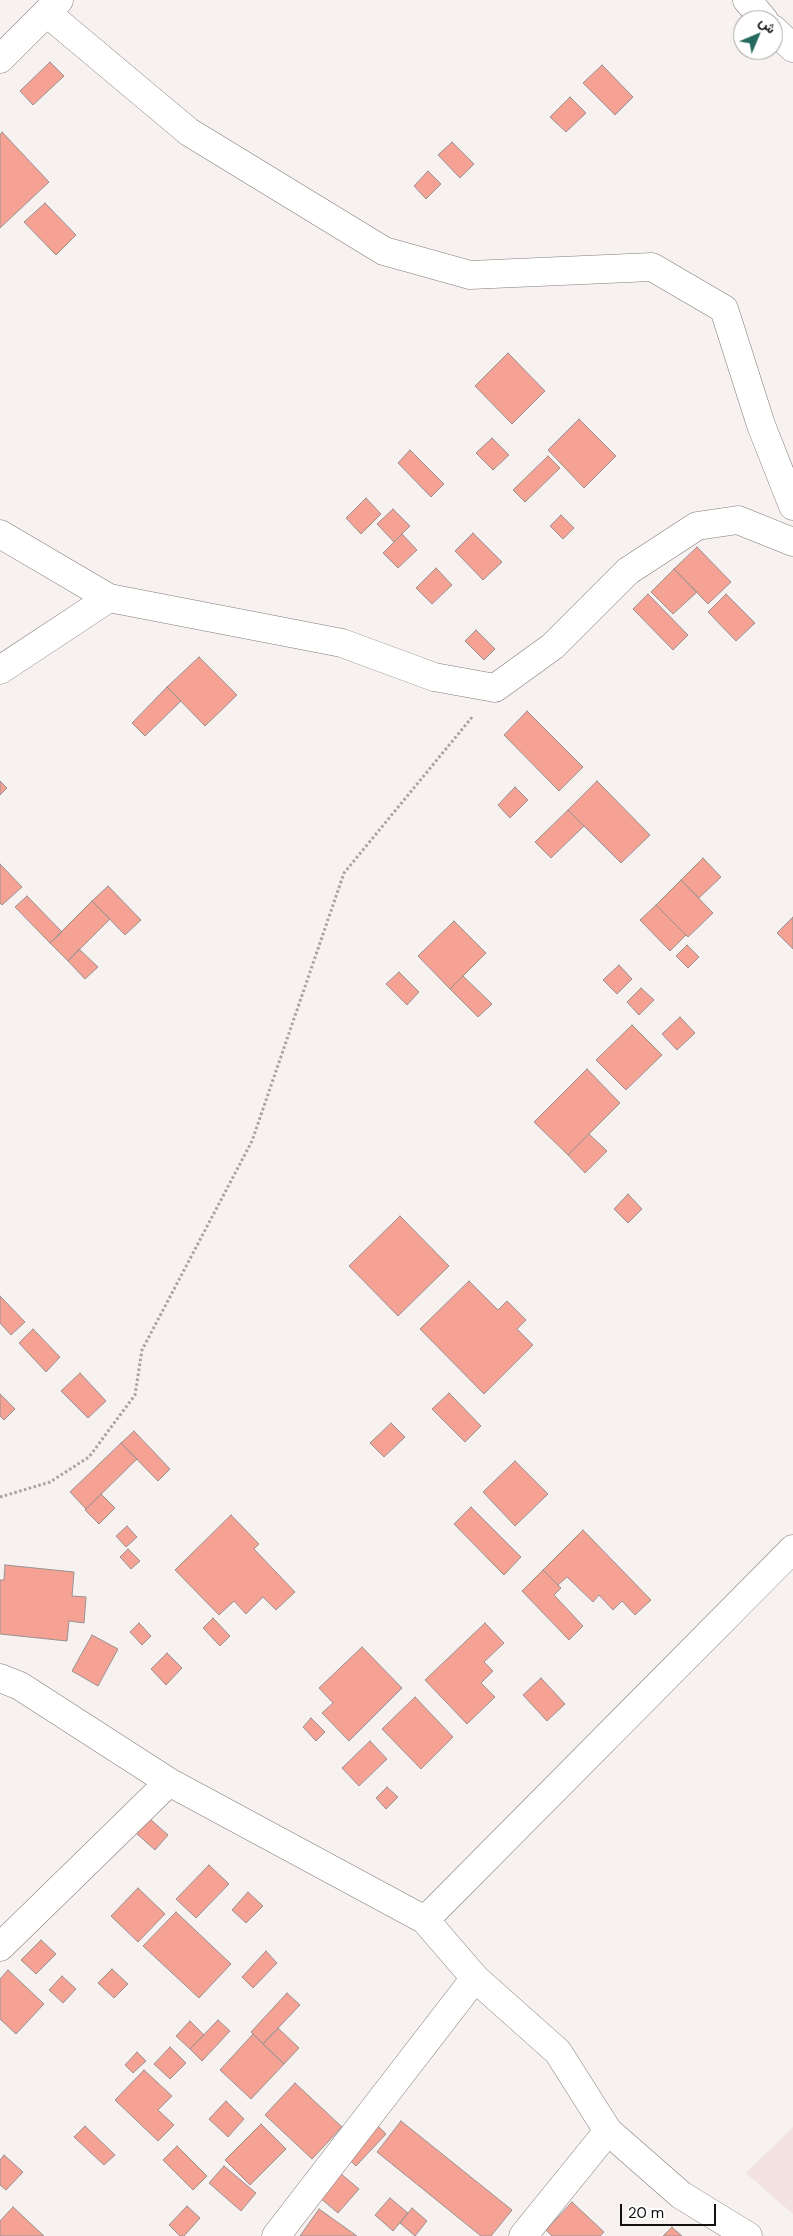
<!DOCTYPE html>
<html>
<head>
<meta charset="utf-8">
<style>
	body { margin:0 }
	#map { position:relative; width:793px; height:2236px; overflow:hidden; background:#f7f1f0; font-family:"DM Sans",Vazirmatn,sans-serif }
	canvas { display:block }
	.north { position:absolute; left:733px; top:10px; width:50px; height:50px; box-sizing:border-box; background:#fff; border:1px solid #a1a0a0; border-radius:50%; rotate:45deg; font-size:14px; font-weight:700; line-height:20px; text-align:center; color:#141211 }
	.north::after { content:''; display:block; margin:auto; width:18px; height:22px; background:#246a5e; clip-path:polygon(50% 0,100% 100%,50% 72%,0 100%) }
	.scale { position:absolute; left:620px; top:2204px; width:96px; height:22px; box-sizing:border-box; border:2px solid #141211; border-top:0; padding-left:6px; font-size:15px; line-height:18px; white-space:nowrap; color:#141211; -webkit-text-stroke:4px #fff; paint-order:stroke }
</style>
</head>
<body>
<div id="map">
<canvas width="793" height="2236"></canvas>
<div class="north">ش</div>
<div class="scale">20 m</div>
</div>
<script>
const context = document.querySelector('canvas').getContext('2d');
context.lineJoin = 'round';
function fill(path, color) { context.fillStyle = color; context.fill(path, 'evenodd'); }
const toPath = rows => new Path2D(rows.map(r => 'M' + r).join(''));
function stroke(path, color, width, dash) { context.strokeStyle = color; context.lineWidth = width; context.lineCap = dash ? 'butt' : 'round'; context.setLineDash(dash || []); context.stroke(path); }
fill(toPath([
	[793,2127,793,2214,746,2173]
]), '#f2e3e1');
const building = toPath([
	[50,62,64,76,33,105,20,91,50,62],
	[602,65,633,97,615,115,583,83,602,65],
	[570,97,586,113,566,132,550,117,570,97],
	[2,132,49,182,0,228,0,135,2,132],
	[452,142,474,164,460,178,438,155,452,142],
	[428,171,441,184,426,199,414,186,428,171],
	[45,203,76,235,56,255,24,222,45,203],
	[508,353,545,391,512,424,475,386,508,353],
	[579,419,616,456,584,488,548,450,579,419],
	[492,438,509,455,493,470,476,453,492,438],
	[410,450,444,484,431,497,398,463,410,450],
	[548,456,560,468,525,502,513,490,548,456],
	[366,498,381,514,361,534,346,518,366,498],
	[393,509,410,526,394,542,377,524,393,509],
	[561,515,574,528,563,539,550,526,561,515],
	[473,533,502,562,483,580,455,551,473,533],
	[402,534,417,550,398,568,383,553,402,534],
	[697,547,731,582,708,604,674,569,697,547],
	[436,568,452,585,432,604,416,588,436,568],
	[674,569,697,592,673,614,651,592,674,569],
	[648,594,688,635,673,650,633,609,648,594],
	[726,594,755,623,736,641,708,612,726,594],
	[476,630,495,649,484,660,465,641,476,630],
	[199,657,237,695,205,726,167,687,199,657],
	[167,687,181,701,145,736,132,723,167,687],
	[527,711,583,767,559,791,504,735,527,711],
	[0,781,7,788,0,795,0,781],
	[597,781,650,835,621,863,568,810,597,781],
	[515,787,528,800,510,818,498,805,515,787],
	[568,810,584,826,551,858,535,842,568,810],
	[703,858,721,877,699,898,681,880,703,858],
	[0,864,22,887,2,905,0,903,0,864],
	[681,880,713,913,688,937,656,905,681,880],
	[108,886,141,920,125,935,92,901,108,886],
	[27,896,62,932,50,943,15,907,27,896],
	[92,901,110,919,68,961,50,943,92,901],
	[656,905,686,935,670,951,640,920,656,905],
	[793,917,793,949,777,933,793,917],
	[454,921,486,953,450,989,418,956,454,921],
	[687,945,699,957,688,968,676,956,687,945],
	[79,949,98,967,85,979,68,961,79,949],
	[619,965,632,979,617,994,603,980,619,965],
	[399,972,419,992,407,1005,386,984,399,972],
	[463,976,492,1004,478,1017,450,989,463,976],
	[641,988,654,1000,639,1015,627,1002,641,988],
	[680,1017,695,1033,677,1050,662,1034,680,1017],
	[632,1025,662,1055,626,1090,596,1060,632,1025],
	[587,1069,620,1103,568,1155,534,1122,587,1069],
	[589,1134,607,1151,585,1173,568,1155,589,1134],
	[628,1194,642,1209,628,1223,614,1209,628,1194],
	[400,1216,449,1266,398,1316,349,1266,400,1216],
	[469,1281,498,1310,507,1301,526,1320,517,1329,533,1345,484,1394,420,1329,469,1281],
	[0,1296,25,1322,11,1335,0,1323,0,1296],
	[33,1329,60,1357,46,1372,19,1343,33,1329],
	[80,1373,106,1401,88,1418,61,1391,80,1373],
	[449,1393,481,1426,465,1442,432,1409,449,1393],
	[0,1394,15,1409,4,1420,0,1416,0,1394],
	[391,1423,405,1437,384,1457,370,1443,391,1423],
	[134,1431,170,1469,158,1481,121,1443,134,1431],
	[121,1443,137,1459,86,1509,70,1492,121,1443],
	[515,1461,548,1494,515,1526,483,1492,515,1461],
	[101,1494,115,1508,99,1524,85,1510,101,1494],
	[471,1507,521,1557,504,1575,454,1524,471,1507],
	[231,1515,259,1544,254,1549,295,1592,276,1610,263,1597,246,1614,234,1601,219,1615,175,1570,231,1515],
	[127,1526,137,1537,126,1547,116,1536,127,1526],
	[583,1530,651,1600,635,1615,622,1601,613,1610,599,1595,593,1602,567,1577,558,1585,543,1570,583,1530],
	[128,1549,140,1561,131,1569,120,1557,128,1549],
	[5,1565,74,1572,72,1596,86,1597,84,1623,69,1621,67,1641,0,1634,0,1580,4,1580,5,1565],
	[543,1570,561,1588,554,1595,583,1626,569,1640,522,1591,543,1570],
	[213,1618,230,1636,220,1646,203,1628,213,1618],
	[139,1623,151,1636,142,1645,130,1632,139,1623],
	[485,1623,504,1643,484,1662,493,1671,481,1683,495,1697,467,1724,425,1680,485,1623],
	[92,1635,118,1649,98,1686,72,1671,92,1635],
	[362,1647,402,1688,349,1741,322,1713,333,1703,319,1688,362,1647],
	[167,1653,182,1668,166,1685,151,1669,167,1653],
	[541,1678,565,1704,547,1721,523,1695,541,1678],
	[415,1697,453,1737,421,1769,382,1729,415,1697],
	[311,1718,325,1732,316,1741,303,1727,311,1718],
	[370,1741,387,1759,359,1786,342,1768,370,1741],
	[387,1787,398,1797,386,1809,376,1798,387,1787],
	[149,1818,168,1835,155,1850,136,1833,149,1818],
	[209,1865,229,1884,196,1918,176,1899,209,1865],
	[138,1888,165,1914,138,1942,111,1916,138,1888],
	[248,1892,263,1906,246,1923,232,1910,248,1892],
	[176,1912,231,1964,199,1998,143,1946,176,1912],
	[41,1940,56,1954,36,1974,21,1960,41,1940],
	[266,1951,277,1963,253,1988,242,1977,266,1951],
	[112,1969,128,1984,114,1998,98,1983,112,1969],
	[8,1970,44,2004,16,2034,0,2019,0,1979,8,1970],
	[62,1976,76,1989,63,2003,49,1990,62,1976],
	[287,1993,300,2005,263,2044,251,2032,287,1993],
	[218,2020,230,2031,202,2061,190,2049,218,2020],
	[190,2021,204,2035,190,2049,176,2036,190,2021],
	[278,2028,299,2048,284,2064,263,2044,278,2028],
	[253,2034,284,2064,251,2099,220,2070,253,2034],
	[170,2047,186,2063,170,2079,154,2064,170,2047],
	[137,2052,146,2061,133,2073,125,2065,137,2052],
	[144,2070,172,2096,158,2110,174,2125,158,2141,115,2100,144,2070],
	[295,2083,342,2127,312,2159,265,2115,295,2083],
	[226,2101,244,2119,228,2137,209,2119,226,2101],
	[401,2121,512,2210,491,2236,481,2236,377,2152,401,2121],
	[261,2124,286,2149,250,2185,225,2160,261,2124],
	[376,2124,386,2134,356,2166,345,2156,376,2124],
	[85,2126,115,2155,104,2165,74,2137,85,2126],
	[177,2146,207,2176,193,2190,163,2160,177,2146],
	[4,2155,23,2172,6,2190,0,2185,0,2160,4,2155],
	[224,2166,256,2193,241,2211,209,2183,224,2166],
	[340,2173,359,2189,338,2213,319,2197,340,2173],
	[390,2198,408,2213,393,2231,375,2215,390,2198],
	[572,2202,604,2232,600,2236,552,2236,546,2230,572,2202],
	[187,2206,200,2218,184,2236,180,2236,169,2225,187,2206],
	[13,2207,44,2236,0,2236,0,2221,13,2207],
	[412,2208,427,2221,415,2236,400,2223,412,2208],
	[319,2209,357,2236,300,2236,319,2209],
	[672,2227,675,2230,682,2236,663,2236,672,2227]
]);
fill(building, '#f5a193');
stroke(building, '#989291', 1);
const street = toPath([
	[747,0,764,20],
	[47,13,189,132,384,251,470,275,652,267,724,309,761,425,793,506],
	[773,29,793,48],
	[0,59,59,0],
	[0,534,109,598,342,643,434,677,495,688,553,646,628,571,697,526,738,520,793,542],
	[0,670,109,598],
	[0,1678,20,1686,169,1782,425,1920,475,1978,558,2052,608,2131,681,2195,748,2236],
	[425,1920,793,1549],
	[0,1947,169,1782],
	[276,2236,475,1978],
	[523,2236,608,2131]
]);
stroke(street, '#817c7b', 29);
stroke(toPath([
	[0,1497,50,1482,89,1457,135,1395,142,1350,252,1141,344,873,473,716]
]), '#a8a3a2', 3, [2.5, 2.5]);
stroke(street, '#fff', 28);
</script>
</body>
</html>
